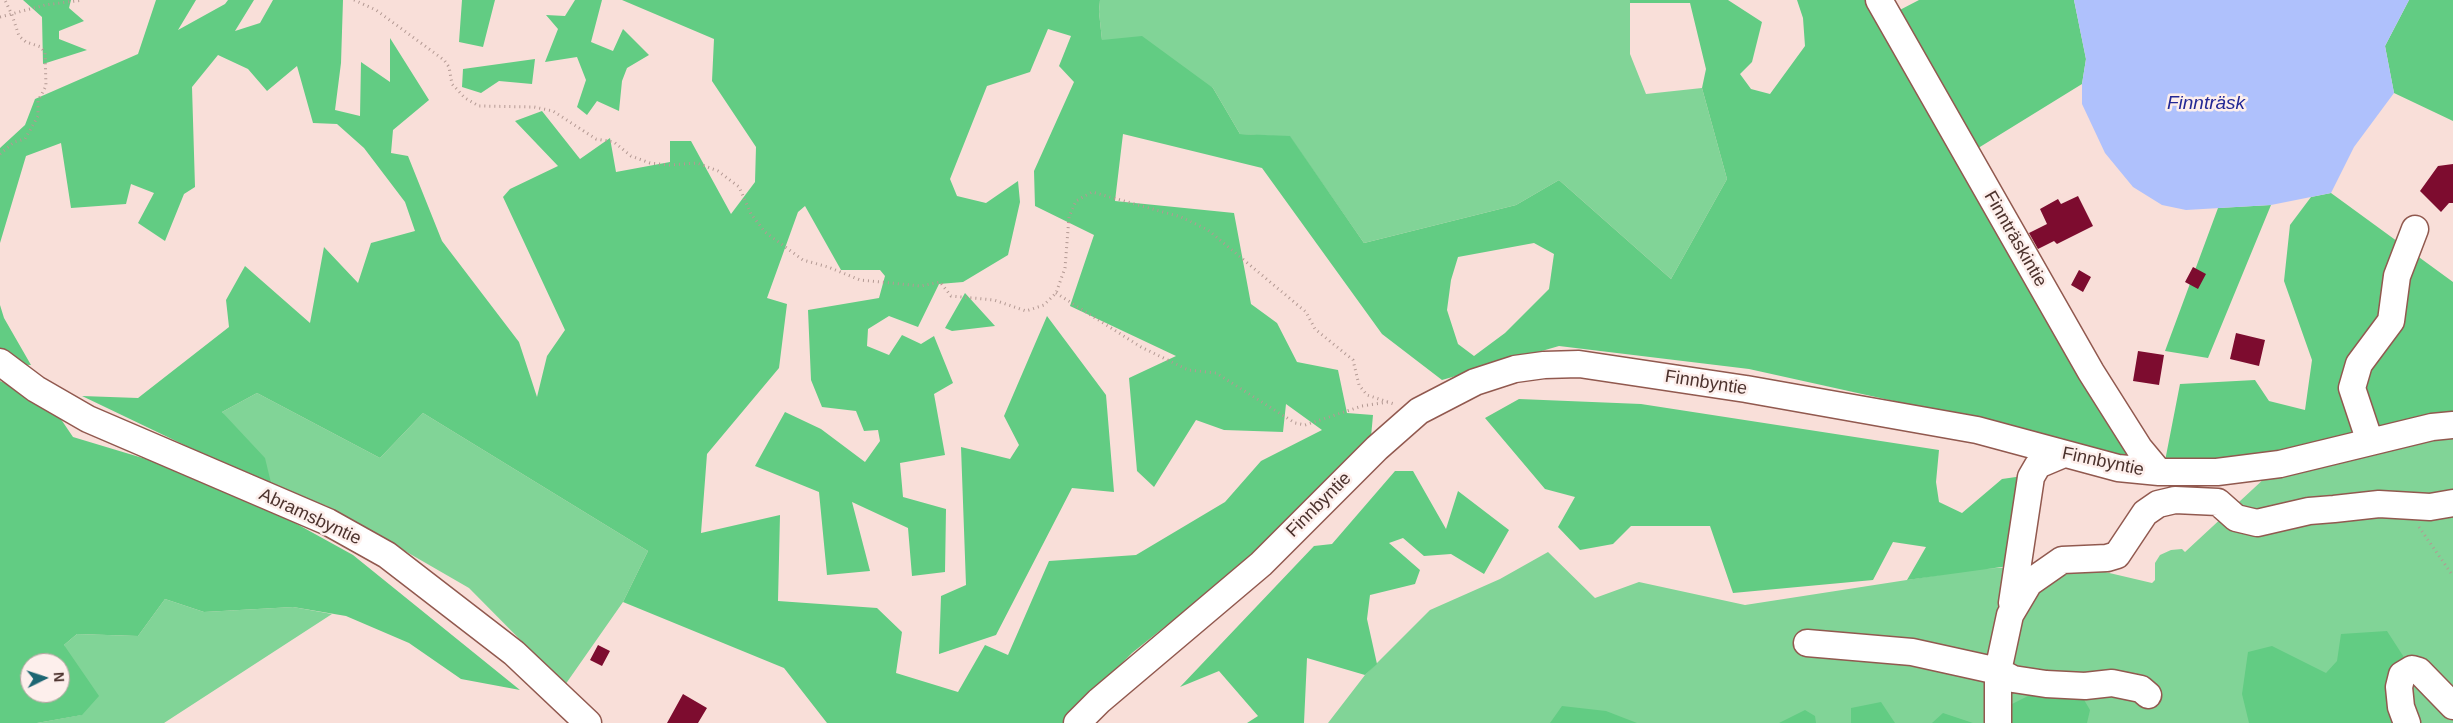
<!DOCTYPE html>
<html>
<head>
<meta charset="utf-8">
<style>
	body { margin:0 }
	#map { position:relative; width:2453px; height:723px; overflow:hidden; background:#f9dfd9; font-family:Arial,sans-serif }
	canvas { display:block }
	.north { position:absolute; left:20px; top:653px; width:50px; height:50px; box-sizing:border-box; background:#fdefec; border:1px solid #b6a3a0; border-radius:50%; rotate:86deg; font-size:14px; font-weight:700; line-height:20px; text-align:center; color:#4c322d }
	.north::after { content:''; display:block; margin:auto; width:18px; height:22px; background:#1d6673; clip-path:polygon(50% 0,100% 100%,50% 72%,0 100%) }
</style>
</head>
<body>
<div id="map">
<canvas width="2453" height="723"></canvas>
<div class="north">N</div>
</div>
<script>
const context = document.querySelector('canvas').getContext('2d');
context.lineJoin = 'round';
function fill(path, color) { context.fillStyle = color; context.fill(path, 'evenodd'); }
const toPath = rows => new Path2D(rows.map(r => 'M' + r).join(''));
function stroke(path, color, width, dash) { context.strokeStyle = color; context.lineWidth = width; context.lineCap = dash ? 'butt' : 'round'; context.setLineDash(dash || []); context.stroke(path); }
function label(font, color, halo, rows, align = 'center') {
  context.font = font + ' Arial,sans-serif'; context.lineWidth = 5; context.setLineDash([]); context.textBaseline = 'middle'; context.strokeStyle = halo; context.fillStyle = color; for (const [text, x, y, turn = 0] of rows) {
    context.save(); context.translate(x, y); context.rotate((+turn || 0) * Math.PI / 180); context.textAlign = isNaN(turn) ? turn : align; if (halo) context.strokeText(text, 0, 0); context.fillText(text, 0, 0); context.restore();
  }
}
fill(toPath([
	[1100,0,1630,0,1630,54,1646,94,1702,88,1727,179,1671,279,1559,180,1516,205,1364,243,1290,137,1240,134,1213,88,1102,40,1099,12],
	[257,393,380,458,423,413,648,551,623,602,565,685,469,588,327,506,272,487,222,412],
	[2453,425,2453,723,1328,723,1365,675,1430,610,1500,579,1548,552,1595,598,1639,582,1745,605,1978,569,2071,564,2152,583,2155,580,2155,563,2160,555,2171,550,2182,549,2185,552,2280,464],
	[165,599,204,612,293,607,332,614,164,723,37,723,81,715,64,645,77,634,138,636]
]), '#81d497');
fill(toPath([
	[23,0,71,0,69,8,84,21,59,31,59,39,87,50,43,64,42,17],
	[156,0,196,0,178,30,225,4,228,0,254,0,235,31,260,23,273,0,343,0,341,63,335,110,360,116,361,62,390,82,390,38,429,100,393,130,391,153,408,156,442,241,519,342,537,397,547,356,565,330,503,197,510,189,558,166,515,121,542,111,580,159,610,138,616,172,670,162,670,141,691,141,731,214,755,182,756,147,712,81,714,39,622,0,1100,0,1099,12,1102,40,1142,36,1213,88,1240,134,1290,136,1364,243,1516,205,1559,180,1671,279,1727,179,1702,88,1706,69,1690,3,1630,3,1630,0,1728,0,1762,22,1752,62,1740,74,1751,89,1770,94,1805,46,1803,18,1797,0,1870,0,1961,157,2096,405,2133,452,2123,457,2061,438,1749,369,1559,346,1442,380,1382,334,1262,168,1123,134,1115,201,1234,213,1251,304,1277,323,1297,362,1338,370,1347,413,1373,415,1371,437,1269,539,1222,581,1132,653,1063,723,827,723,784,668,623,602,648,551,423,413,380,458,257,393,222,412,265,458,272,487,82,396,138,398,229,327,226,300,245,266,310,323,324,247,358,283,371,243,415,231,405,202,364,148,337,124,313,123,297,66,267,91,248,69,218,55,192,87,195,187,184,194,165,241,138,223,154,193,131,184,126,204,71,208,61,143,26,156,0,243,0,148,25,125,35,99,138,54],
	[1048,29,1071,36,1059,66,1074,82,1034,171,1035,206,1094,235,1070,306,1176,356,1129,378,1137,471,1154,487,1196,420,1224,430,1283,432,1286,404,1322,430,1261,461,1225,502,1136,555,1049,561,1008,655,985,645,958,692,896,673,902,632,877,608,778,601,780,515,701,533,707,454,779,368,787,304,767,298,798,212,805,206,841,270,880,270,885,276,879,298,808,310,811,380,822,407,856,411,864,431,878,430,880,441,865,462,821,429,785,412,755,466,819,492,827,575,870,571,852,502,908,528,912,576,945,572,946,509,903,497,900,463,945,455,934,394,953,383,934,336,921,344,902,335,889,355,867,346,868,329,889,316,918,327,939,284,963,282,1008,255,1020,202,1018,181,986,203,957,196,950,179,987,86,1030,72],
	[1534,243,1554,254,1549,289,1505,333,1474,356,1458,344,1447,310,1451,280,1458,257],
	[462,0,495,0,483,47,459,42],
	[575,0,602,0,591,42,613,51,623,29,649,55,627,68,622,81,619,111,597,101,587,115,577,107,586,80,577,57,545,62,558,29,546,15,565,16],
	[1919,0,2074,0,2086,59,2082,84,1975,150,1894,13],
	[2409,0,2453,0,2453,121,2394,93,2385,46],
	[535,59,532,84,499,81,481,93,462,87,463,69],
	[2331,193,2453,282,2453,425,2280,464,2165,461,2180,384,2255,380,2269,401,2305,410,2312,360,2284,281,2290,225,2311,197],
	[2271,205,2208,358,2165,351,2218,208],
	[965,293,995,326,952,331,945,328],
	[0,305,4,318,31,365,10,364,0,351],
	[1047,316,1106,395,1114,492,1072,488,996,635,939,654,941,596,966,585,961,447,1010,459,1019,445,1004,416],
	[0,381,50,403,73,437,219,481,353,555,520,690,461,679,409,643,346,616,293,607,204,612,165,599,138,636,77,634,64,645,99,696,82,715,37,723,0,723],
	[30,663,60,663,60,693,30,693],
	[1519,399,1641,404,1939,450,1936,482,1939,502,1962,513,2002,479,2023,476,2009,566,1907,580,1926,547,1893,542,1873,580,1733,593,1710,526,1631,526,1613,544,1580,550,1558,527,1575,497,1545,489,1485,418],
	[1395,471,1413,471,1446,529,1458,491,1509,530,1484,574,1451,554,1424,556,1403,538,1389,543,1420,570,1415,584,1370,595,1367,619,1377,664,1365,675,1307,658,1304,723,1247,723,1258,716,1219,671,1180,687,1314,546,1332,544],
	[2387,631,2407,662,2400,723,2249,723,2242,694,2248,652,2272,646,2326,673,2337,661,2341,634],
	[2030,695,2083,698,2090,710,2087,723,2003,723,2004,708],
	[1881,702,1895,723,1851,723,1851,708],
	[1562,706,1606,711,1637,723,1550,723],
	[1805,710,1815,716,1816,723,1779,723],
	[1943,713,1973,723,1932,723]
]), '#62cc83');
fill(toPath([
	[2074,0,2409,0,2385,46,2394,93,2354,147,2331,193,2271,205,2186,210,2162,205,2133,187,2105,153,2082,104,2082,84,2086,59]
]), '#afc1fc');
fill(toPath([
	[2453,164,2453,203,2449,203,2441,212,2420,191,2438,166],
	[2078,196,2093,226,2057,244,2054,241,2038,249,2029,233,2047,224,2040,209,2058,199,2061,204],
	[2193,267,2206,274,2198,289,2185,282],
	[2079,270,2091,277,2083,292,2071,285],
	[2236,333,2265,340,2259,366,2230,359],
	[2138,351,2164,355,2159,385,2133,381],
	[598,645,610,651,602,666,590,660],
	[683,694,707,708,698,723,667,723]
]), '#7d0c2f');
const minor = toPath([
	[1879,0,2091,372,2139,448,2159,472],
	[0,362,36,389,88,419,328,522,387,555,514,653,588,723],
	[2370,442,2352,388,2359,364,2391,321,2397,276,2415,229],
	[2012,603,2031,477,2038,465,2064,454],
	[1807,643,1912,652,1998,671,2013,679,2046,684,2085,686,2112,683,2141,689,2148,695],
	[1077,723,1099,701,1261,564,1377,448,1419,411,1475,382,1515,369,1544,365,1579,364,1746,389,1977,430,2118,468,2159,472,2217,472,2280,464,2432,427,2453,425],
	[1998,723,1998,671,2010,615,2029,583,2062,560,2107,558,2117,555,2145,513,2158,504,2175,500,2218,502,2236,518,2257,523,2309,511,2334,509,2379,504,2430,507,2453,503],
	[2407,723,2401,707,2399,687,2402,675,2412,669,2419,671,2453,706]
]);
stroke(minor, '#91594f', 29);
stroke(toPath([
	[354,0,376,10,444,60,449,67,452,84,465,98,479,106,534,107,553,111,596,139,614,142,631,156,650,163,669,165,697,163,718,171,739,187,751,214,765,232,803,260,828,267,860,280,921,286,940,282,951,296,994,300,1026,311,1044,305,1056,293,1065,268,1069,217,1076,201,1092,192,1181,217,1208,230,1306,312,1315,329,1353,360,1359,385,1367,395,1394,404],
	[0,17,45,5,83,0],
	[0,154,14,142,25,139,38,116,38,101,46,86,45,53,41,47,26,42,19,36,12,15,5,0],
	[1056,293,1141,347,1188,370,1216,373,1295,423,1305,425,1362,406,1388,402],
	[2419,527,2453,576]
]), '#b39993', 3, [1, 4]);
stroke(minor, '#fff', 26);
label('18px', '#4c322d', '#fdefec', [
	["Finnträskintie",2015,239,60],
	["Finnbyntie",1706,383,9],
	["Finnbyntie",2103,462,12],
	["Finnbyntie",1319,505,-45],
	["Abramsbyntie",310,517,25]
]);
label('italic 19px', '#232895', '#fdefec', [
	["Finnträsk",2206,104]
]);
</script>
</body>
</html>
